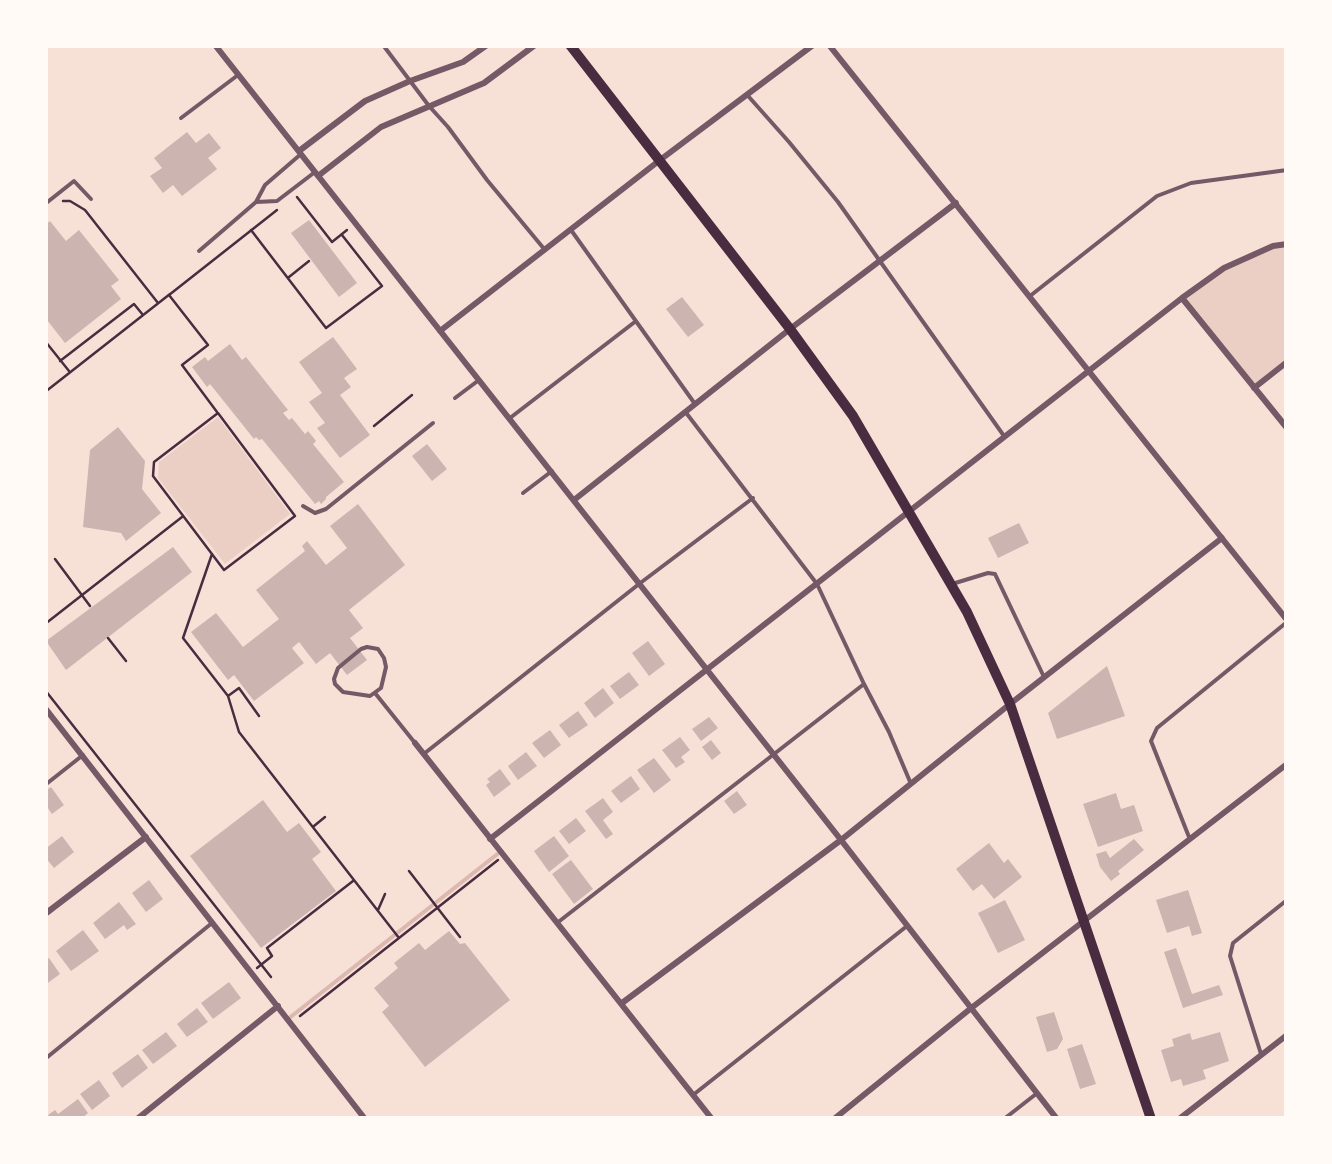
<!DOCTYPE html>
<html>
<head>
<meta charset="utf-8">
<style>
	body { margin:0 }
	#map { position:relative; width:1332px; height:1164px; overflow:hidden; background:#f7e1d7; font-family:"Titillium Web",sans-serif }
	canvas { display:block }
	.frame { position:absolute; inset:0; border:48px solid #fffaf5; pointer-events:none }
</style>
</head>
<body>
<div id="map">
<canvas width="1332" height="1164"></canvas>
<div class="frame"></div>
</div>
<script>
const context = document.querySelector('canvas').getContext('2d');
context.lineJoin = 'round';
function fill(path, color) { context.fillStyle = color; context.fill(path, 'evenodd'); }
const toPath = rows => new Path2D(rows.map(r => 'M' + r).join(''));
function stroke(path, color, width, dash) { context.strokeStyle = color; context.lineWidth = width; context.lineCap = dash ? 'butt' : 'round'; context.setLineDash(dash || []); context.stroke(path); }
fill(toPath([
	[1287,246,1287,360,1255,385,1185,298,1224,271,1274,248],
	[218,417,290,514,225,564,158,478,159,462]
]), '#ebcfc5');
stroke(toPath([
	[288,1019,500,852]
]), '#dcb8b0', 4);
fill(toPath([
	[187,132,196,143,209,133,221,148,208,158,217,169,182,196,173,185,163,193,150,176,162,168,154,158],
	[309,220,357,283,339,297,291,233],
	[50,221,66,241,79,230,119,280,111,286,121,299,65,343,47,320,45,321,45,225],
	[682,297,704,325,688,337,666,309],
	[333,337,357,369,344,378,351,387,340,395,370,435,340,458,317,428,325,423,309,402,322,393,299,362],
	[230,344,242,360,246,357,288,410,283,413,289,420,292,418,305,434,308,431,316,441,313,444,344,482,326,497,326,499,321,504,319,501,315,504,262,439,259,440,256,437,254,439,210,384,207,387,192,367,205,357,208,361],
	[118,427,145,461,142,489,161,513,126,541,121,533,83,527,90,450],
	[427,444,447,469,432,481,412,456],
	[358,504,405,565,349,610,363,628,350,638,367,660,347,675,330,653,316,664,299,642,292,648,304,663,254,701,234,675,228,680,191,632,216,613,243,647,279,619,256,590,305,551,302,546,307,541,326,565,347,548,330,526],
	[1019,523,1029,543,998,558,988,538],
	[173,547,192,572,66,670,46,641],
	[648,641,665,664,649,676,632,653],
	[1107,666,1125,716,1057,739,1048,713],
	[629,672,639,685,620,699,610,686],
	[603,688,614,703,595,718,584,703],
	[578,711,588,725,569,738,559,725],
	[709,717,718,728,701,741,692,729],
	[550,730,561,745,544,758,532,743],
	[680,737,690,750,681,757,685,762,676,768,662,750],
	[711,740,721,753,712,760,702,747],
	[526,752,537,766,518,780,508,766],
	[654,758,671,780,654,793,637,770],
	[500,769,511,784,494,797,486,785,490,782,487,779],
	[631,776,640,789,621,803,611,791],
	[51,787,64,805,52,814,45,804,45,791],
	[737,791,747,805,734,814,724,801],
	[1116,793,1121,809,1134,805,1143,831,1098,847,1083,804],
	[603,798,613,812,603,820,613,834,606,839,585,811],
	[263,800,287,832,299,823,321,852,312,859,336,891,261,948,190,856],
	[576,818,586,831,569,844,559,831],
	[62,836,74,852,54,868,45,857,45,849],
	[554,836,569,856,549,872,534,851],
	[1134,839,1144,850,1118,871,1120,874,1111,881,1100,867,1096,854,1106,851,1110,858],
	[989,843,1004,863,1008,859,1022,877,994,899,982,884,973,891,956,869],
	[571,860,593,889,574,904,552,874],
	[149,880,163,899,146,912,132,893],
	[1188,890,1202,933,1192,936,1189,926,1167,933,1156,900],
	[1005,900,1025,940,998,953,978,913],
	[119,902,136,924,127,930,124,925,105,939,93,923],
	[83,930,99,951,71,971,56,951],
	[449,931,460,944,465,943,510,1000,425,1067,382,1012,389,1006,374,988,398,968,394,963,419,943,425,950],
	[1176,948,1192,994,1219,985,1223,995,1183,1008,1164,952],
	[49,958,60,974,45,985,45,961],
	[229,982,241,998,213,1019,201,1003],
	[197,1008,208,1022,187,1037,177,1024],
	[1054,1012,1063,1039,1057,1049,1047,1052,1036,1017],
	[166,1032,177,1046,153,1064,142,1050],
	[1220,1032,1229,1061,1203,1070,1206,1079,1183,1086,1181,1079,1171,1082,1161,1050,1174,1046,1172,1039,1190,1033,1192,1040],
	[1082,1044,1096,1084,1080,1089,1067,1049],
	[138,1054,148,1068,122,1088,112,1073],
	[99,1080,110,1096,92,1110,80,1094],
	[78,1099,88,1113,81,1119,51,1119,48,1115,55,1110,58,1114]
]), '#ccb4b1');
stroke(toPath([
	[297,197,332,242,347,230],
	[63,201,70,201,85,210,158,303],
	[251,230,326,328,382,286,342,235],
	[289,277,309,261],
	[45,341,69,371],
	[60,361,134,304,143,315],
	[45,392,170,294],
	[217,412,182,365,208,345,169,295,277,210],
	[218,413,295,516,224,570,153,476,154,462,218,413],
	[374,426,412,395],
	[212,554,183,638,228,696,239,732,399,938],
	[55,559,90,606],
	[45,624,182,517],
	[108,638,126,661],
	[45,690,271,977],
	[228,696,239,688,259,716],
	[314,826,325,817],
	[409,871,460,937],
	[378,910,385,894],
	[257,968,272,956,267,948,353,881],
	[300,1016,498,860]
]), '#4a2c40', 2.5);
stroke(toPath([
	[383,45,429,106,448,127,487,180,545,250],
	[749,97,789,142,838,202,1004,436],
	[181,118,238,75],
	[256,202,277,201,315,172],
	[45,204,74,181,91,199],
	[571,230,695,404],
	[199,251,256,202,265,185,301,154],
	[1030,296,1157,196,1191,183,1287,170],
	[455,398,479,380],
	[687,414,817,584,864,684,889,732,911,784],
	[510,418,636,321],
	[523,493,552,471],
	[303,506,315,513,326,509,433,423],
	[952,584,988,573,995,574,1044,677],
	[367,647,378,649,384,658,386,667,381,688,370,696,343,692,335,684,334,679,338,668,361,649,367,647],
	[375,693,415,743],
	[425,753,639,584,753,498],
	[45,785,83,755],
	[1189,837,1151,741,1157,728,1287,622],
	[557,923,864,684],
	[1261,1054,1230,956,1233,943,1287,900],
	[45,1059,212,923],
	[693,1095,907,926],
	[1004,1119,1036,1094]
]), '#755966', 4);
stroke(toPath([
	[215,45,841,840,1057,1119],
	[829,45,1287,620],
	[299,151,365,101,410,81,463,62,487,45],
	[318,176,381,127,484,83,535,45],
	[1182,298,1287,428],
	[440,331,660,160,813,45],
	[1254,388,1287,362],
	[574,500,790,329,956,203],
	[45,708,365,1119],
	[415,743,712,1119],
	[490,839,1182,298,1224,268,1273,246,1287,244],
	[45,914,146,837],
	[622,1003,841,840,1010,704,1222,538],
	[137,1119,278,1006],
	[834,1119,970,1009,1287,764],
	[1179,1119,1287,1035]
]), '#755966', 6);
stroke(toPath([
	[570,45,790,329,853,416,967,612,1010,704,1151,1119]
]), '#4a2c40', 10);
</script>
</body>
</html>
